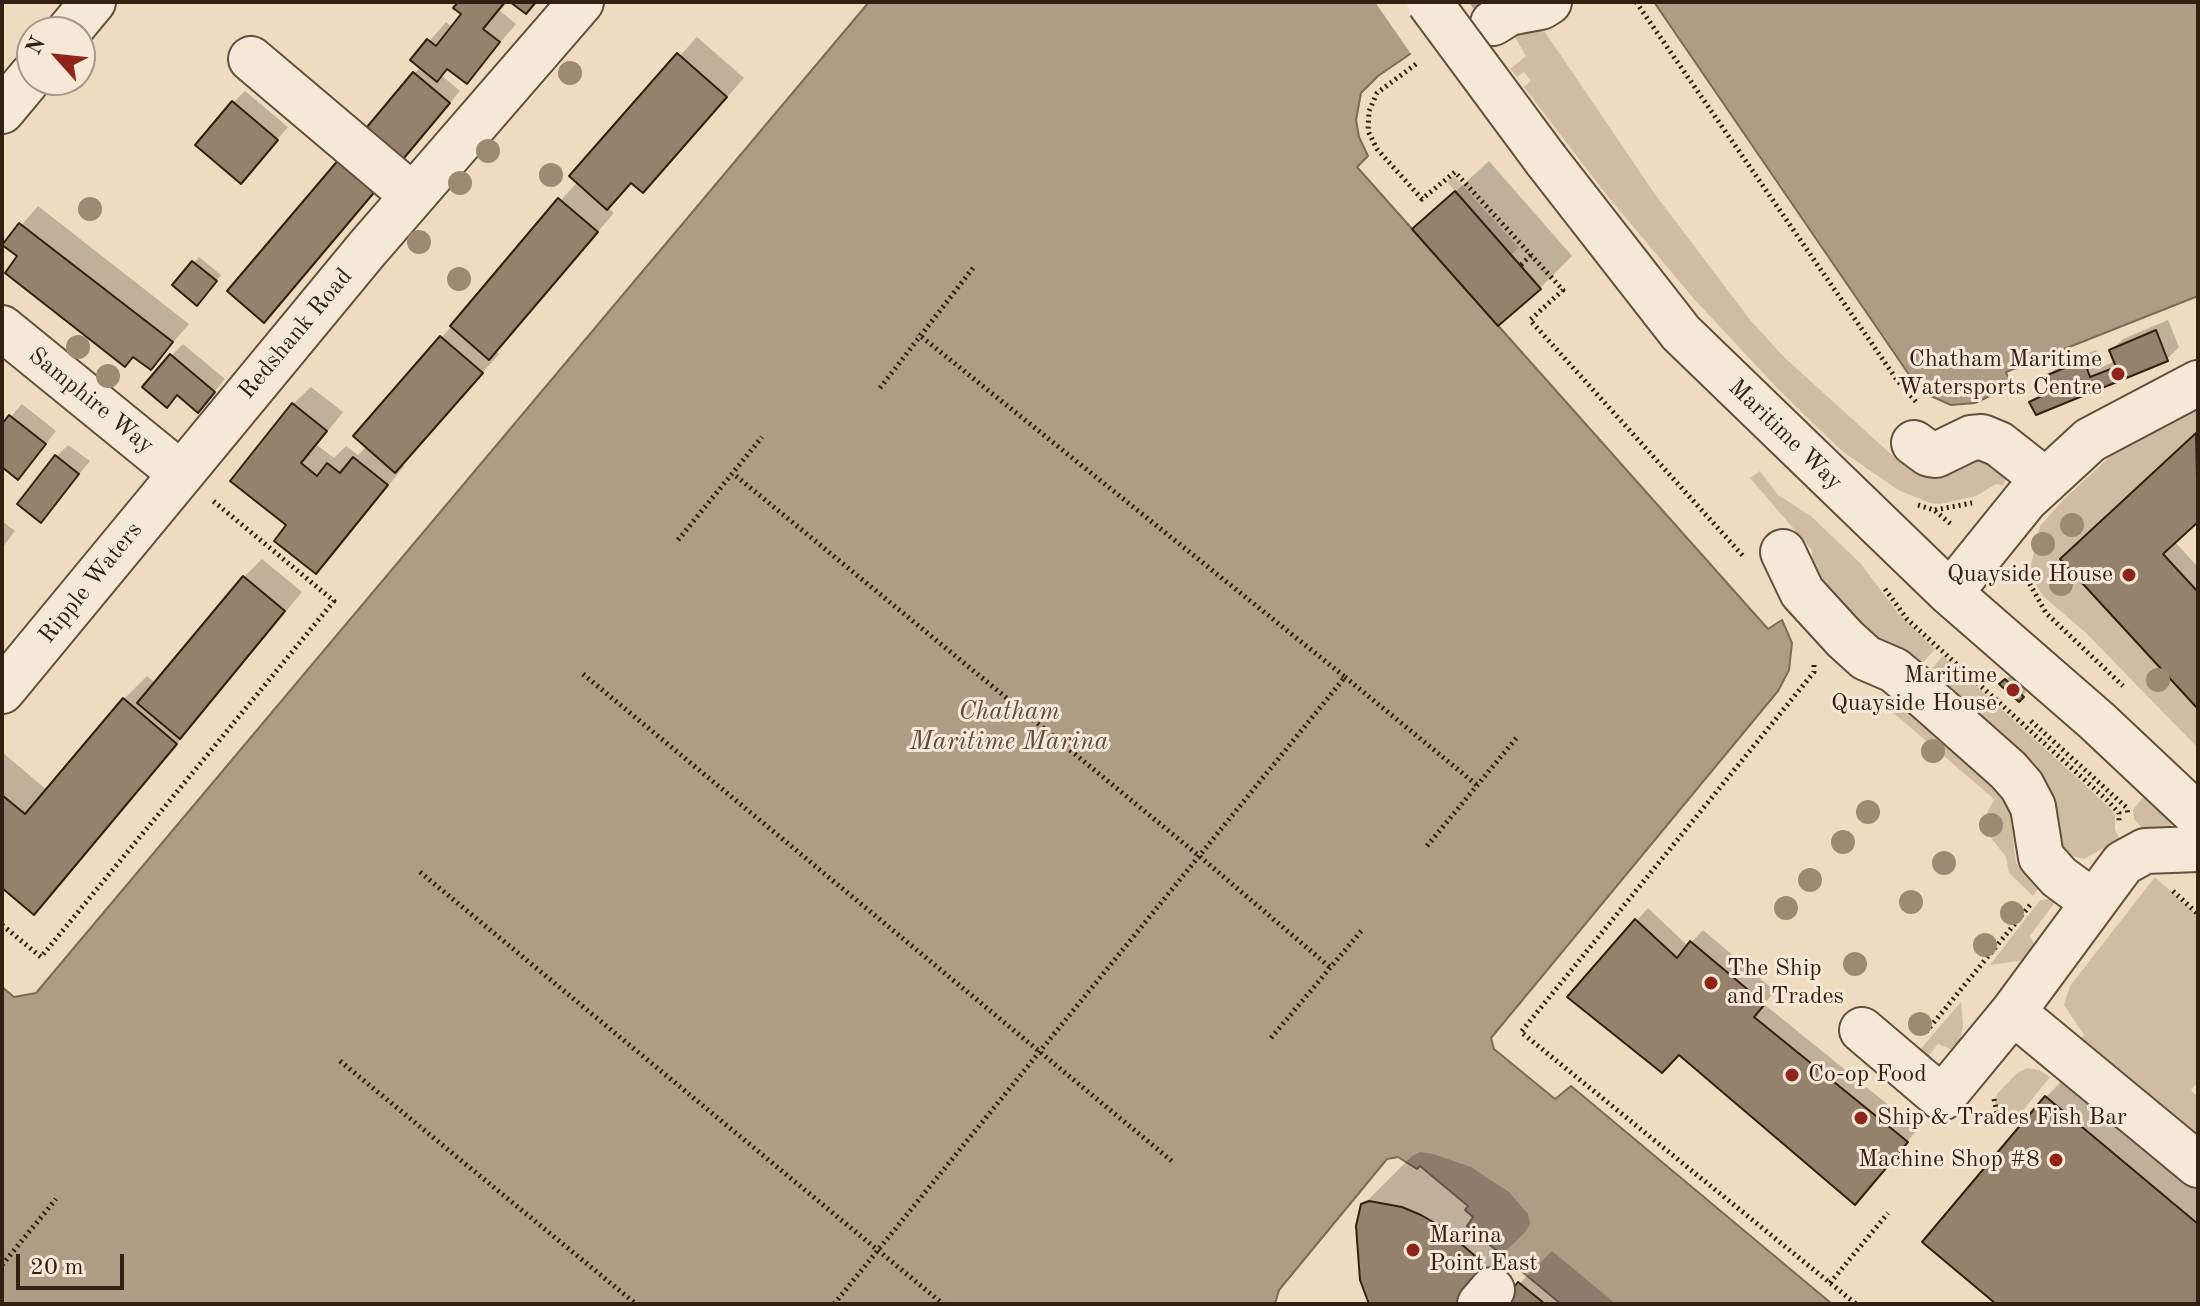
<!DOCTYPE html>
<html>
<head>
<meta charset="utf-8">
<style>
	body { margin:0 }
	#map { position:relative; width:2200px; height:1306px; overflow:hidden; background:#efdcc0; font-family:"Old Standard TT",serif }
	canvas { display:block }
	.frame { position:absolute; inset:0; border:4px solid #342010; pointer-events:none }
	.north { position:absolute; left:16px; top:16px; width:80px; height:80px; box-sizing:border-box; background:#f5e8d6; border:2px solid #a89887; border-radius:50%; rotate:297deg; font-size:22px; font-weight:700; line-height:32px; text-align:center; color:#342010 }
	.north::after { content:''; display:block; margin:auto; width:28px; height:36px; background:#8f2418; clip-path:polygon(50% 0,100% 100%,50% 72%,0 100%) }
	.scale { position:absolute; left:16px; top:1254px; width:108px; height:36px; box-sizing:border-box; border:4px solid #342010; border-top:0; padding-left:10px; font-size:24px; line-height:28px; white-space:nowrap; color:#342010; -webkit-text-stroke:6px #f5e8d6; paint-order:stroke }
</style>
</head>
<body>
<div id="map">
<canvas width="2200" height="1306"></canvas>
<div class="frame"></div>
<div class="north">N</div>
<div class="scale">20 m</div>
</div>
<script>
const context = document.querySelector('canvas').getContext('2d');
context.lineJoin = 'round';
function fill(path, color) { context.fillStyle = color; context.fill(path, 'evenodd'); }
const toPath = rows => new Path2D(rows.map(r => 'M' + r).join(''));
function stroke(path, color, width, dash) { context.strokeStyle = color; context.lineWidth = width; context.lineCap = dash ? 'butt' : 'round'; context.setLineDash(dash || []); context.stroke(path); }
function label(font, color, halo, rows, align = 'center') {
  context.font = font + ' "Old Standard TT",serif'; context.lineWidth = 6; context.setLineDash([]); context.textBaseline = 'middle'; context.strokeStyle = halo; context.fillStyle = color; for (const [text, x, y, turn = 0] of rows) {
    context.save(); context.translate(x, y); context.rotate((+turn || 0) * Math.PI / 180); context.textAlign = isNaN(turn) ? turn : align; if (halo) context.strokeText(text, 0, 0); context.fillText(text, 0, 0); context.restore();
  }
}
fill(toPath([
	[1539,29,1545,32,1654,193,1751,321,1785,358,1905,467,1918,461,1971,451,2007,475,2003,486,1996,484,1976,496,1940,504,1930,503,1898,490,1842,451,1779,390,1694,299,1605,193,1524,87,1531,81,1524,72,1517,77,1510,69,1526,56,1513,34],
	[1454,176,1519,248,1511,255,1447,182],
	[2198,409,2198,435,2196,434,2060,559,2198,709,2198,748,2085,632,2043,596,2029,573,2040,526,2064,499,2116,451],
	[1760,471,1778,495,1811,516,1861,564,1898,613,1935,649,1917,669,1876,648,1813,578,1812,550,1750,478],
	[1943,656,2111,809,2115,815,2115,830,2120,839,2084,859,2067,855,1925,676],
	[1898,700,2008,796,2016,863,2038,889,2033,896,2009,873,2006,857,1981,825,1994,799,1890,710],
	[2144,796,2171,822,2171,829,2148,835,2134,819,2133,810],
	[2155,877,2198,916,2198,1082,2191,1090,2198,1097,2198,1144,2077,1044,2084,1035,2064,1005,2070,986],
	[2050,899,2055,902,2030,936,2039,953,2031,959,1990,965,2040,900],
	[1961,1002,1963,1025,1959,1049,1955,1051,1938,1044,1927,1058,1916,1054],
	[2027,1068,2039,1070,2050,1077,2012,1124,2002,1117,1995,1104,1997,1094,2017,1073]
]), '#cfbca2');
const water = toPath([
	[869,2,1486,2,1378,76,1361,93,1356,120,1359,137,1368,156,1357,167,1768,629,1782,620,1792,643,1789,670,1778,691,1491,1038,1494,1049,1555,1099,1571,1086,1832,1304,1561,1304,1467,1226,1473,1217,1465,1210,1468,1206,1420,1166,1417,1169,1398,1157,1387,1159,1279,1290,1275,1304,2,1304,2,987,14,997,36,993,869,2],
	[1654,2,2198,2,2198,296,2006,372,2011,386,1975,403,1951,405,1931,396,1912,379,1654,2]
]);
fill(water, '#af9c84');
stroke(water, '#7e6a56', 2);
fill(toPath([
	[1375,2,1469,2,1477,13,1413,57]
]), '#efdcc0');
fill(toPath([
	[461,2,507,2,500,11,516,24,467,81,449,67,441,75,460,91,264,320,414,74,422,66,413,60,446,22,453,28,464,14],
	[697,37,744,78,660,173,632,181,607,207,614,213,495,351,499,354,402,464,404,466,334,554,316,572,289,525,293,404,311,387,343,412,317,445,334,458,346,446,358,455,367,446,356,436,578,181,572,176],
	[245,91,288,127,252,169,233,103],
	[1489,161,1572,256,1540,288,1415,229],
	[38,206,189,324,151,368,5,244],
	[199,257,221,275,203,298,175,285],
	[2168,320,2179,347,2167,359,2032,402,2052,386,2048,376,2060,364,2096,350,2102,367,2115,361,2111,350,2123,339],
	[183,344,225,379,209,398,178,394,171,356],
	[22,404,56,431,29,465,2,465,2,427],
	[2198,433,2198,519,2174,541,2198,567,2198,706,2074,547],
	[68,445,90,461,41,520,56,457],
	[2,521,15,531,2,548],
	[262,559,302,592,57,889,34,912,2,885,2,752,48,791,124,699,147,676,156,684,244,577],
	[2011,675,2027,691,2019,700,2002,684],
	[1648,908,1688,946,1703,930,1775,991,1764,1004,1918,1129,1866,1190,1679,1053,1570,997],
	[2069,1074,2198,1181,2198,1304,1999,1304,2046,1097],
	[1420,1152,1433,1154,1471,1167,1509,1192,1528,1214,1530,1223,1526,1231,1507,1250,1513,1260,1469,1304,1372,1304,1363,1205,1412,1156],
	[1552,1251,1616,1304,1503,1304,1520,1283]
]), '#0003');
const building = toPath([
	[458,2,505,2,483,29,500,42,467,84,447,69,437,82,410,60,427,39,436,46,461,14,453,8,458,2],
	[510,2,536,2,526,14,510,2],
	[677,53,727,97,643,193,631,183,607,210,569,176,677,53],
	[413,72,450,103,394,170,357,139,413,72],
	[232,101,278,140,241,184,195,145,232,101],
	[340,158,377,189,264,323,227,291,340,158],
	[1455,191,1541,289,1498,326,1412,229,1455,191],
	[558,198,598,232,489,360,450,326,558,198],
	[19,223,173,342,151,370,133,357,125,367,5,273,17,256,2,245,19,223],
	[192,261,217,281,197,306,172,285,192,261],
	[2156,330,2168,361,2036,415,2029,402,2052,391,2045,376,2084,360,2090,377,2116,367,2109,350,2156,330],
	[440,336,483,373,395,473,353,436,440,336],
	[170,354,215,392,198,413,177,395,167,408,142,387,170,354],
	[292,403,327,431,301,463,317,476,327,463,340,473,353,457,388,485,316,574,274,541,286,525,230,481,292,403],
	[9,415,46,444,18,480,2,467,2,424,9,415],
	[2196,433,2198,522,2163,554,2198,592,2198,709,2060,559,2196,433],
	[55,455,79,474,41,523,17,504,55,455],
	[243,576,285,611,180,739,137,703,243,576],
	[2005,679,2024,697,2019,702,1999,684,2005,679],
	[123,698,177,744,34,915,2,888,2,795,25,814,123,698],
	[1635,919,1677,958,1690,941,1765,1004,1754,1017,1908,1142,1855,1205,1679,1055,1662,1073,1567,997,1635,919],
	[2045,1096,2198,1224,2198,1304,1996,1304,1922,1242,2045,1096],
	[1369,1201,1402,1207,1421,1215,1442,1227,1475,1256,1482,1274,1468,1292,1458,1299,1461,1304,1369,1304,1360,1280,1356,1226,1361,1204,1369,1201],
	[1518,1282,1545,1304,1501,1304,1518,1282]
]);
fill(building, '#95826c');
stroke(building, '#342010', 2);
const minor = toPath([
	[1493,23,1509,13,1541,7,1549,2],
	[68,32,93,2],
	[251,59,413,196],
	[2,111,32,75],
	[1546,160,1681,333,1950,593,2097,721,2198,816],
	[2,328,180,473],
	[1914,443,1929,454,1936,455,1971,438,1982,437,1999,444,2046,481],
	[1783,552,1802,592,1845,639,1866,658,1894,670,1911,684,2008,770,2022,786,2033,807,2041,857,2059,877,2093,902],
	[1950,593,2026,499,2090,440,2198,383],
	[2,691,367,249,581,2],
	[2013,1012,2198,1165],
	[1862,1030,1942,1098,2013,1012,2123,863,2145,851,2198,849],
	[1480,1304,1492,1290]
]);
stroke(minor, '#634f3c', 48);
stroke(toPath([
	[1636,2,1897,380,1918,404],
	[1416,64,1377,93,1369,111,1368,131,1377,149,1422,199,1455,172,1563,290,1530,320,1744,557],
	[1521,265,1531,255],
	[880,388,973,268],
	[736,476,1198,855,1332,969],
	[1918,505,1934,510,1953,526],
	[1935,510,1972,503],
	[678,540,762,437],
	[2021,568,2046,613,2123,686],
	[2011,578,2016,581,2028,580],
	[1885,589,1907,619,1942,651,2107,800,2119,813,2119,823],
	[1814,665,1814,672,1521,1032,1856,1304],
	[583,674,1173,1162],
	[1345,677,1478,786],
	[2031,721,2127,808,2128,816],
	[1427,846,1518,736],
	[420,872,943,1304],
	[2173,891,2198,914],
	[2,925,41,957,334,601,212,500],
	[1926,1032,2031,904],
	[1271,1038,1362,930],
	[340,1061,636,1304],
	[1994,1099,1997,1113,2006,1124],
	[2,1265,56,1199],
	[1830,1283,1888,1213],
	[834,1304,1345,677,918,334]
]), '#342010', 5, [2, 4]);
stroke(minor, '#f5e8d6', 44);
const minorBridge = toPath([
	[1429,2,1546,160]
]);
stroke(minorBridge, '#634f3c', 48, []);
stroke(minorBridge, '#f5e8d6', 44);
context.fillStyle = '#9e8a73';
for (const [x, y] of [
	[570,73],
	[488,151],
	[551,175],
	[460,183],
	[90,209],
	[419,242],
	[459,279],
	[78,347],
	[108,376],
	[2072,525],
	[2043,544],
	[2061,584],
	[2158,680],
	[1933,751],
	[1868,812],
	[1991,825],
	[1843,842],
	[1944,863],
	[1810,880],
	[1911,902],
	[1786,908],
	[2012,913],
	[1985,945],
	[1855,964],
	[1920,1024]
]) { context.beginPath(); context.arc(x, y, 12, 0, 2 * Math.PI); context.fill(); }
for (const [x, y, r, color] of [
	[2118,374,8,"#8f2418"],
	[2129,575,8,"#8f2418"],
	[2013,690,8,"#8f2418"],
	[1711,983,8,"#8f2418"],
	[1792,1075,8,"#8f2418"],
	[1861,1118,8,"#8f2418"],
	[2056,1160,8,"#8f2418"],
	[1413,1250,8,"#8f2418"]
]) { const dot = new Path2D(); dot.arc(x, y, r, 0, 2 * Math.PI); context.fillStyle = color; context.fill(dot); stroke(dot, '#f5e8d6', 3); }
label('24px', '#342010', '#f5e8d6', [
	["Redshank Road",296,334,-50],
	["Samphire Way",91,401,39],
	["Maritime Way",1785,435,44],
	["Ripple Waters",91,583,-51]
]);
label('24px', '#342010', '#f5e8d6', [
	["Chatham Maritime",2102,360],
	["Watersports Centre",2102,388],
	["Quayside House",2113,575],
	["Maritime",1997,676],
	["Quayside House",1997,704],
	["The Ship",1727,969,"left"],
	["and Trades",1727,997,"left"],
	["Co-op Food",1808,1075,"left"],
	["Ship & Trades Fish Bar",1877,1118,"left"],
	["Machine Shop #8",2040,1160],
	["Marina",1429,1236,"left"],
	["Point East",1429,1264,"left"]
], 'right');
label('italic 26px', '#5f4b39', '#f5e8d6', [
	["Chatham",1009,712],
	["Maritime Marina",1009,742]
]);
</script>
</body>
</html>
